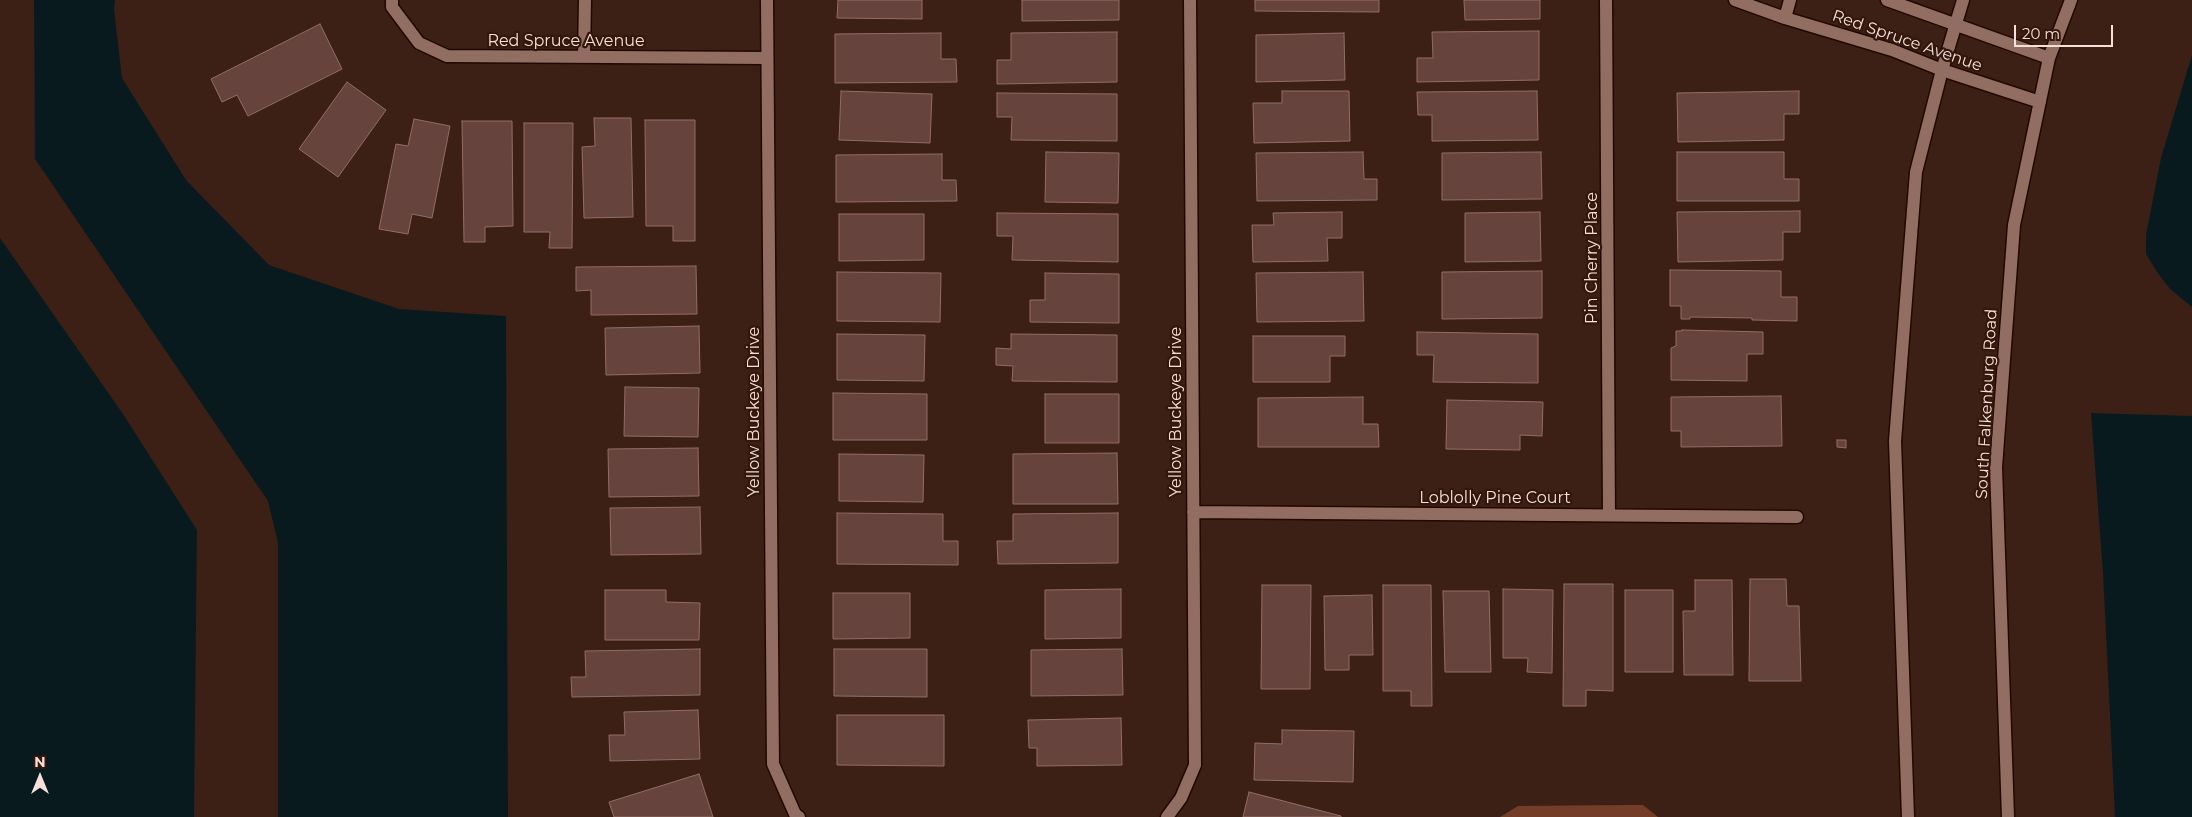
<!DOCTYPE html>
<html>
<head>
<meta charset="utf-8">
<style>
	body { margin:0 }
	#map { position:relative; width:2192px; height:817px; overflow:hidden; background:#3d2015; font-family:Montserrat,sans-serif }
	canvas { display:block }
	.north { position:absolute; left:15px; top:752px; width:50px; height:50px; -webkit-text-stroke:4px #33160c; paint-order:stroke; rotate:0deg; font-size:14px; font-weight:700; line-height:20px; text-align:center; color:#f6e1da }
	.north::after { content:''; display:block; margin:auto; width:18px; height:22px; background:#f6e1da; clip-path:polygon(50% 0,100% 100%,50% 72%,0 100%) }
	.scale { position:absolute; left:2014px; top:25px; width:99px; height:22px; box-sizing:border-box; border:2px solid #f6e1da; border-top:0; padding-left:6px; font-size:15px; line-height:18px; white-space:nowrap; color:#f6e1da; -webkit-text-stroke:4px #33160c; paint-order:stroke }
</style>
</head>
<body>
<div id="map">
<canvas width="2192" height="817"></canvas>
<div class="north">N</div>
<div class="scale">20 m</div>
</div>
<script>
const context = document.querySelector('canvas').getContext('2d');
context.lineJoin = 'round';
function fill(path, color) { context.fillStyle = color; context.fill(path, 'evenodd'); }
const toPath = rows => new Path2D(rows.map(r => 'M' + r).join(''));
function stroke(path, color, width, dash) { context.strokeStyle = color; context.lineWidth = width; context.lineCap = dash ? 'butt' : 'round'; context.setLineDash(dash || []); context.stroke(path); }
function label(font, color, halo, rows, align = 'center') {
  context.font = font + ' Montserrat,sans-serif'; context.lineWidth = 4.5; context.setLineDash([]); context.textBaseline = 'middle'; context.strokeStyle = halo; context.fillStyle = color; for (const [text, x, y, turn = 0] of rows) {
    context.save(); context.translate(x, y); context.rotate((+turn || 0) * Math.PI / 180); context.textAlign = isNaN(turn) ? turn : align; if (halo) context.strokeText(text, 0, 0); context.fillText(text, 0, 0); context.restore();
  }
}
fill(toPath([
	[1625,805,1643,805,1658,817,1500,817,1518,806]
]), '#743d28');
fill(toPath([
	[34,0,115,0,114,9,122,78,186,180,269,265,399,309,506,316,508,817,278,817,278,543,268,501,35,159],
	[2192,55,2192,307,2170,289,2157,272,2146,254,2146,235,2161,158],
	[0,238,123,414,197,530,194,817,0,817],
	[2091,413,2192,416,2192,817,2115,817,2103,573]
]), '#091a1f');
const building = toPath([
	[838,0,922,0,922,19,837,18,838,0],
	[1022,0,1119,0,1119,20,1022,21,1022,0],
	[1255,0,1379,0,1379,12,1255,11,1255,0],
	[1464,0,1540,0,1540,19,1465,20,1464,0],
	[320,24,342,69,248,116,237,95,222,102,211,79,320,24],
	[1539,31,1539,80,1417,82,1417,58,1433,58,1432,32,1539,31],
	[1117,32,1117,82,997,84,997,60,1011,60,1011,33,1117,32],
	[941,33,941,59,956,59,957,82,835,83,835,34,941,33],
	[1344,33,1345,80,1256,82,1256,35,1344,33],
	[347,82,386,110,338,177,299,149,347,82],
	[841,91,932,94,930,143,839,140,841,91],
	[1282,91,1349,91,1350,141,1254,143,1253,103,1282,103,1282,91],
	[1537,91,1538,140,1432,141,1432,115,1418,115,1417,92,1537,91],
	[1799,91,1799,114,1784,114,1784,140,1678,142,1677,93,1799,91],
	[997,93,1117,94,1117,141,1011,140,1012,117,997,117,997,93],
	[594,118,631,118,633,217,584,218,582,147,595,146,594,118],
	[414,119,450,126,432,218,412,214,408,234,379,229,396,144,408,146,414,119],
	[645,120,695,120,695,241,673,241,673,226,646,226,645,120],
	[462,121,512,121,513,226,485,227,485,242,464,242,462,121],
	[524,123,573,123,572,248,549,248,550,232,524,232,524,123],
	[1046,152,1119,153,1118,203,1045,202,1046,152],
	[1363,152,1364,179,1377,179,1377,200,1257,201,1256,153,1363,152],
	[1541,152,1542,199,1442,200,1442,153,1541,152],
	[1677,152,1784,152,1784,179,1799,179,1799,201,1677,201,1677,152],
	[942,154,942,180,956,180,957,201,836,202,836,155,942,154],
	[1800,211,1800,232,1783,232,1783,260,1678,262,1677,212,1800,211],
	[1342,212,1342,238,1327,238,1328,261,1253,262,1252,225,1274,225,1273,213,1342,212],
	[1540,212,1541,261,1465,262,1465,213,1540,212],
	[997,213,1118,214,1118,262,1012,260,1013,236,997,236,997,213],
	[839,214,924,214,924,260,839,261,839,214],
	[696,266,697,314,591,315,591,290,576,291,576,267,696,266],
	[1670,270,1781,271,1781,297,1797,297,1797,321,1752,320,1752,318,1690,317,1690,319,1681,319,1681,306,1670,306,1670,270],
	[1542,271,1542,318,1442,319,1442,272,1542,271],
	[837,272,941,273,940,322,837,321,837,272],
	[1363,272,1364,321,1257,322,1256,273,1363,272],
	[1045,273,1119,274,1119,323,1030,322,1030,300,1045,300,1045,273],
	[699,326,700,373,606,375,605,328,699,326],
	[1682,330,1763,332,1763,354,1747,354,1747,381,1671,380,1671,348,1676,346,1676,331,1682,331,1682,330],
	[1417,332,1538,334,1538,383,1433,382,1434,355,1417,355,1417,332],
	[837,334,925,335,924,381,837,380,837,334],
	[1011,334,1117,335,1117,382,1012,381,1013,366,996,365,996,348,1011,349,1011,334],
	[1253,336,1345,336,1345,356,1330,356,1330,382,1253,382,1253,336],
	[625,387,699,388,698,437,624,436,625,387],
	[833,393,927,394,927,440,833,440,833,393],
	[1045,394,1119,394,1119,443,1045,443,1045,394],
	[1781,396,1782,446,1681,447,1681,431,1671,431,1671,397,1781,396],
	[1363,397,1363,424,1378,424,1379,447,1258,447,1258,398,1363,397],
	[1447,400,1543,402,1542,436,1520,435,1520,450,1446,449,1447,400],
	[1837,440,1846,440,1846,448,1837,447,1837,440],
	[698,448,699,496,609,497,608,449,698,448],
	[1117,453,1118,504,1013,504,1013,454,1117,453],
	[839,454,924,455,923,502,839,501,839,454],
	[700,507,701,554,611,555,610,508,700,507],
	[837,513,943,514,943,541,958,541,958,565,837,564,837,513],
	[1118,513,1118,563,998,564,997,541,1013,541,1013,514,1118,513],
	[1750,579,1786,579,1787,606,1799,606,1801,681,1749,681,1750,579],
	[1695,580,1732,580,1733,675,1684,675,1683,611,1695,611,1695,580],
	[1564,584,1613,584,1613,691,1586,690,1586,706,1563,706,1564,584],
	[1262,585,1311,585,1310,689,1261,689,1262,585],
	[1383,585,1431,585,1432,706,1411,706,1411,691,1383,691,1383,585],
	[1121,589,1121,638,1045,639,1045,590,1121,589],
	[1503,589,1553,590,1552,673,1527,672,1528,658,1503,658,1503,589],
	[605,590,666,590,666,602,700,603,699,640,605,640,605,590],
	[1625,590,1673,590,1673,672,1625,672,1625,590],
	[1443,591,1489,591,1491,672,1445,672,1443,591],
	[833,593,910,593,910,638,833,639,833,593],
	[1372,595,1373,655,1349,655,1349,670,1325,670,1324,596,1372,595],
	[700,649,700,695,572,697,571,677,586,677,585,651,700,649],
	[834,649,927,649,927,697,834,696,834,649],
	[1122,649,1123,695,1031,696,1031,650,1122,649],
	[698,710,700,759,610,761,609,735,625,735,624,712,698,710],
	[837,715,944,715,944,766,837,765,837,715],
	[1121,718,1122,765,1037,766,1037,748,1029,748,1028,720,1121,718],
	[1282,730,1354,731,1353,782,1254,780,1255,743,1282,744,1282,730],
	[699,774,713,817,614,817,609,802,699,774],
	[1249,792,1341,816,1341,817,1243,817,1249,792]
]);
fill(building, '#66433d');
stroke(building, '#936d65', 1);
const minor = toPath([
	[392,0,392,7,419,43,447,56,767,58],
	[767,0,773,764,795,814,799,817],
	[1606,0,1609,515],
	[1735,0,1785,18,1892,50,1942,70,2040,102],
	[1887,0,2049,58],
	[1785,18,1790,0],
	[584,57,585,0],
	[1193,512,1797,517],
	[1167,817,1181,798,1195,765,1190,0],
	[1908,817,1895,441,1916,172,1942,70,1963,0],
	[2008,817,1996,467,2014,225,2049,58,2071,0]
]);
stroke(minor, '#230801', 15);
stroke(minor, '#916e61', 12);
label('16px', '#f6e1da', '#33160c', [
	["Red Spruce Avenue",566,41],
	["Red Spruce Avenue",1907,41,19],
	["Pin Cherry Place",1592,258,-90],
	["South Falkenburg Road",1987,404,-87],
	["Yellow Buckeye Drive",754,412,-90],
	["Yellow Buckeye Drive",1176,412,-90],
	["Loblolly Pine Court",1495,498]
]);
</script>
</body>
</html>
